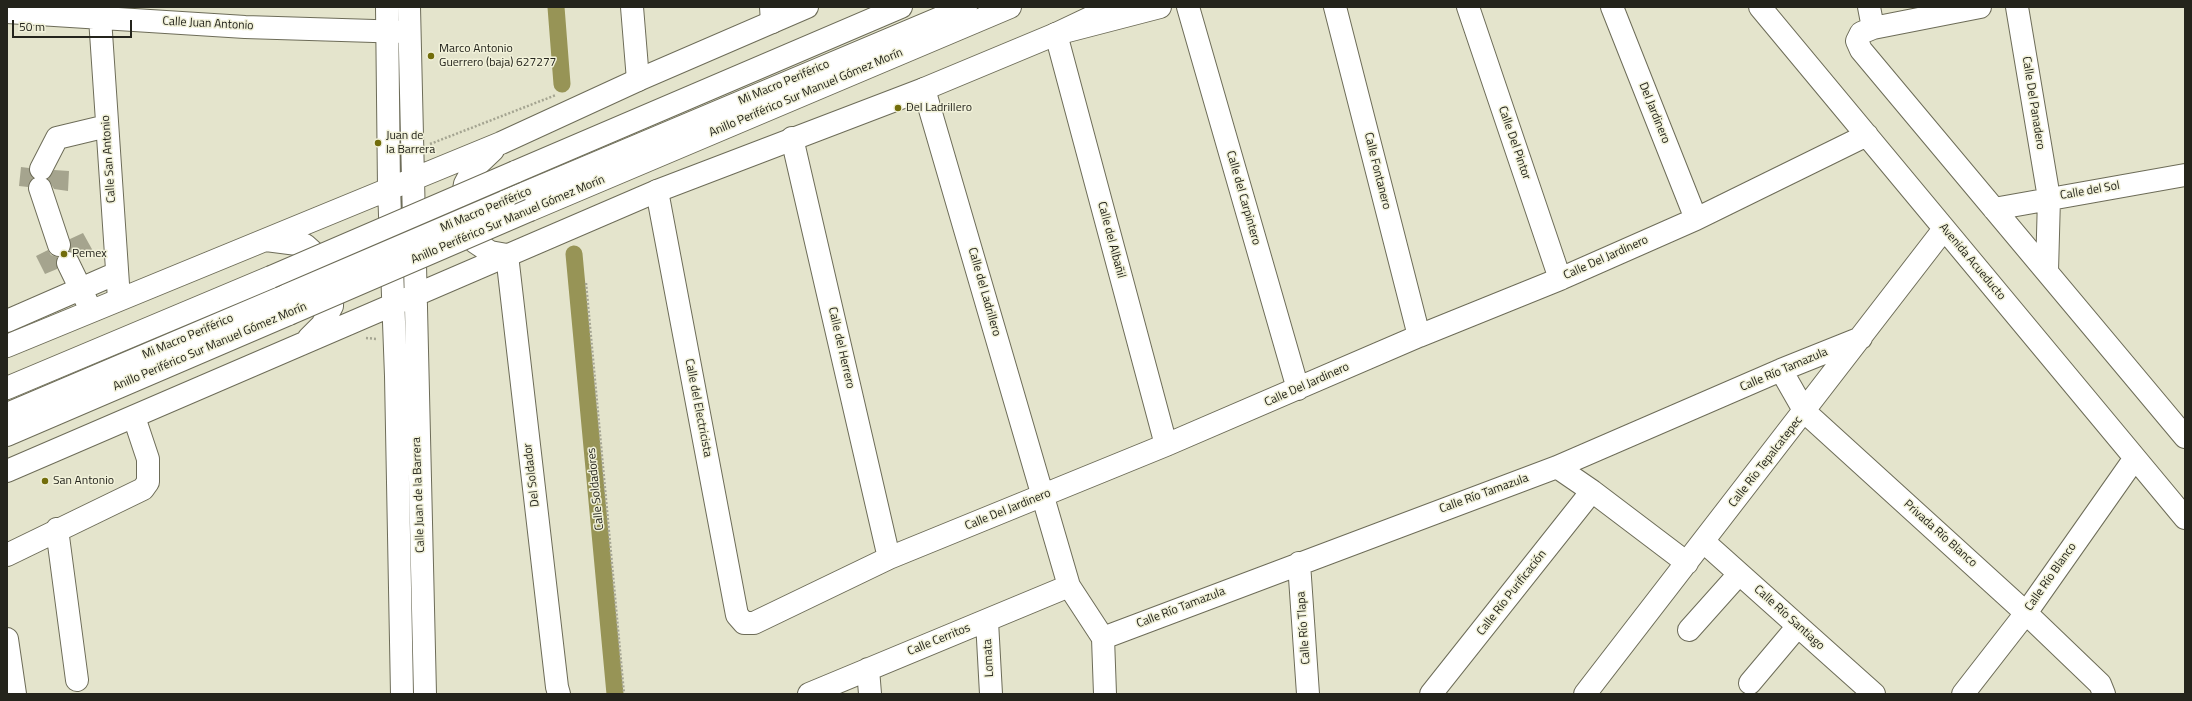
<!DOCTYPE html>
<html>
<head>
<meta charset="utf-8">
<style>
	body { margin:0 }
	#map { position:relative; width:2192px; height:701px; overflow:hidden; background:#e4e4cc; font-family:"Titillium Web",sans-serif }
	canvas { display:block }
	.frame { position:absolute; inset:0; border:8px solid #24241c; pointer-events:none }
	.scale { position:absolute; left:12px; top:20px; width:120px; height:18px; box-sizing:border-box; border:2px solid #24241c; border-top:0; padding-left:5px; font-size:12px; line-height:14px; white-space:nowrap; color:#24241c; -webkit-text-stroke:3px #f1f1d9; paint-order:stroke }
</style>
</head>
<body>
<div id="map">
<canvas width="2192" height="701"></canvas>
<div class="frame"></div>
<div class="scale">50 m</div>
</div>
<script>
const context = document.querySelector('canvas').getContext('2d');
context.lineJoin = 'round';
const toPath = rows => new Path2D(rows.map(r => 'M' + r).join(''));
function stroke(path, color, width, dash) { context.strokeStyle = color; context.lineWidth = width; context.lineCap = dash ? 'butt' : 'round'; context.setLineDash(dash || []); context.stroke(path); }
function fill(path, color) { context.fillStyle = color; context.fill(path, 'evenodd'); }
function label(font, color, halo, rows, align = 'center') {
  context.font = font + ' "Titillium Web",sans-serif'; context.lineWidth = 3; context.setLineDash([]); context.textBaseline = 'middle'; context.strokeStyle = halo; context.fillStyle = color; for (const [text, x, y, turn = 0] of rows) {
    context.save(); context.translate(x, y); context.rotate((+turn || 0) * Math.PI / 180); context.textAlign = isNaN(turn) ? turn : align; if (halo) context.strokeText(text, 0, 0); context.fillText(text, 0, 0); context.restore();
  }
}
stroke(toPath([
	[556,7,562,84],
	[574,254,615,694]
]), '#979456', 17);
fill(toPath([
	[21,167,29,168,33,178,28,187,19,186],
	[54,170,69,171,68,191,54,189,48,179],
	[83,233,93,251,79,258,75,253,70,251,70,239],
	[48,250,51,255,57,257,57,269,45,274,36,256]
]), '#a5a48e');
const minor = toPath([
	[632,7,638,80],
	[771,7,772,22],
	[1160,7,1056,34,1166,445],
	[1188,7,1298,389],
	[1335,7,1419,336],
	[1468,7,1560,279],
	[1612,7,1696,219],
	[1760,7,2185,518],
	[1869,7,1873,28],
	[1980,7,1873,28,1861,33,1857,41,1861,50,2185,437],
	[2017,7,2049,198,2047,271],
	[7,12,245,27,406,32],
	[100,18,119,299],
	[924,89,1069,586,1103,638,1105,694],
	[792,138,889,558],
	[41,169,57,138,107,126],
	[40,188,59,245],
	[657,191,737,615,744,623,754,623,889,558,1166,445,1419,336,1560,279,1696,219,1867,135],
	[504,202,966,7],
	[1994,209,2185,175],
	[507,255,557,687,559,694],
	[68,263,87,302],
	[7,321,117,273],
	[1781,370,1805,412,2026,613,2100,684,2104,694],
	[7,414,287,295],
	[1557,467,1592,491,1687,563],
	[57,529,77,680],
	[1704,542,1874,694],
	[7,555,143,489,148,482,148,459,134,417],
	[1299,563,1308,694],
	[987,621,991,694],
	[1689,630,1739,574],
	[1103,638,1557,467,1781,370,1861,338],
	[7,639,15,694],
	[868,669,870,694],
	[1750,683,1798,626],
	[809,694,1069,586],
	[1431,694,1592,491],
	[1585,694,1944,229],
	[1963,694,2026,613,2135,458]
]);
const major = toPath([
	[387,7,389,188,396,376,402,694],
	[409,7,425,694],
	[493,150,473,169,465,184,461,206,466,226,475,242,490,252,507,255],
	[266,240,305,245,324,262,333,280,332,306,322,325,309,338],
	[7,346,501,143,638,80,807,7],
	[7,471,657,191,924,89,1056,34]
]);
const highway = toPath([
	[1056,34,1113,7],
	[515,172,901,7],
	[530,210,1010,7],
	[7,388,271,277],
	[7,435,289,314]
]);
stroke(minor, '#6d6c58', 24);
stroke(major, '#6d6c58', 24);
stroke(highway, '#6d6c58', 24);
stroke(toPath([
	[430,144,556,95],
	[586,283,624,694],
	[366,338,377,339]
]), '#a4a491', 2.5, [2, 2]);
stroke(minor, '#fff', 22);
stroke(major, '#fff', 22);
stroke(highway, '#fff', 22);
const minorBridge = toPath([
	[287,295,504,202]
]);
const highwayBridge = toPath([
	[271,277,515,172],
	[289,314,530,210]
]);
stroke(minorBridge, '#6d6c58', 24, []);
stroke(highwayBridge, '#6d6c58', 24, []);
stroke(minorBridge, '#fff', 22);
stroke(highwayBridge, '#fff', 22);
for (const [x, y, r, color] of [
	[431,56,4,"#726d0b"],
	[898,108,4,"#726d0b"],
	[378,143,4,"#726d0b"],
	[64,254,4,"#726d0b"],
	[45,481,4,"#726d0b"]
]) { const dot = new Path2D(); dot.arc(x, y, r, 0, 2 * Math.PI); context.fillStyle = color; context.fill(dot); stroke(dot, '#f1f1d9', 1.5); }
label('12px', '#24241c', '#f1f1d9', [
	["Calle Juan Antonio",208,24,3],
	["Mi Macro Periférico",784,83,-23],
	["Anillo Periférico Sur Manuel Gómez Morín",806,93,-23],
	["Calle Del Panadero",2033,103,81],
	["Del Jardinero",1654,113,68],
	["Calle Del Pintor",1514,143,71],
	["Calle San Antonio",109,159,-94],
	["Calle Fontanero",1377,171,76],
	["Calle del Sol",2090,191,-10],
	["Calle del Carpintero",1243,198,74],
	["Mi Macro Periférico",486,210,-23],
	["Anillo Periférico Sur Manuel Gómez Morín",508,220,-23],
	["Calle del Albañil",1111,240,75],
	["Calle Del Jardinero",1606,258,-24],
	["Avenida Acueducto",1972,262,50],
	["Calle del Ladrillero",984,292,74],
	["Mi Macro Periférico",188,337,-23],
	["Anillo Periférico Sur Manuel Gómez Morín",210,347,-23],
	["Calle del Herrero",841,348,77],
	["Calle Río Tamazula",1784,370,-23],
	["Calle Del Jardinero",1307,385,-24],
	["Calle del Electricista",698,408,79],
	["Calle Río Tepalcatepec",1766,462,-52],
	["Del Soldador",532,475,-97],
	["Calle Soldadores",596,489,-96],
	["Calle Río Tamazula",1484,494,-20],
	["Calle Juan de la Barrera",419,495,-92],
	["Calle Del Jardinero",1008,510,-22],
	["Privada Río Blanco",1940,534,42],
	["Calle Río Blanco",2051,577,-55],
	["Calle Río Purificación",1512,593,-52],
	["Calle Río Tamazula",1181,608,-21],
	["Calle Río Santiago",1789,618,42],
	["Calle Río Tlapa",1304,628,-94],
	["Calle Cerritos",939,640,-22],
	["Lomata",989,658,-93]
]);
label('12px', '#24241c', '#f1f1d9', [
	["Marco Antonio",439,49],
	["Guerrero (baja) 627277",439,63],
	["Del Ladrillero",906,108],
	["Juan de",386,136],
	["la Barrera",386,150],
	["Pemex",72,254],
	["San Antonio",53,481]
], 'left');
</script>
</body>
</html>
